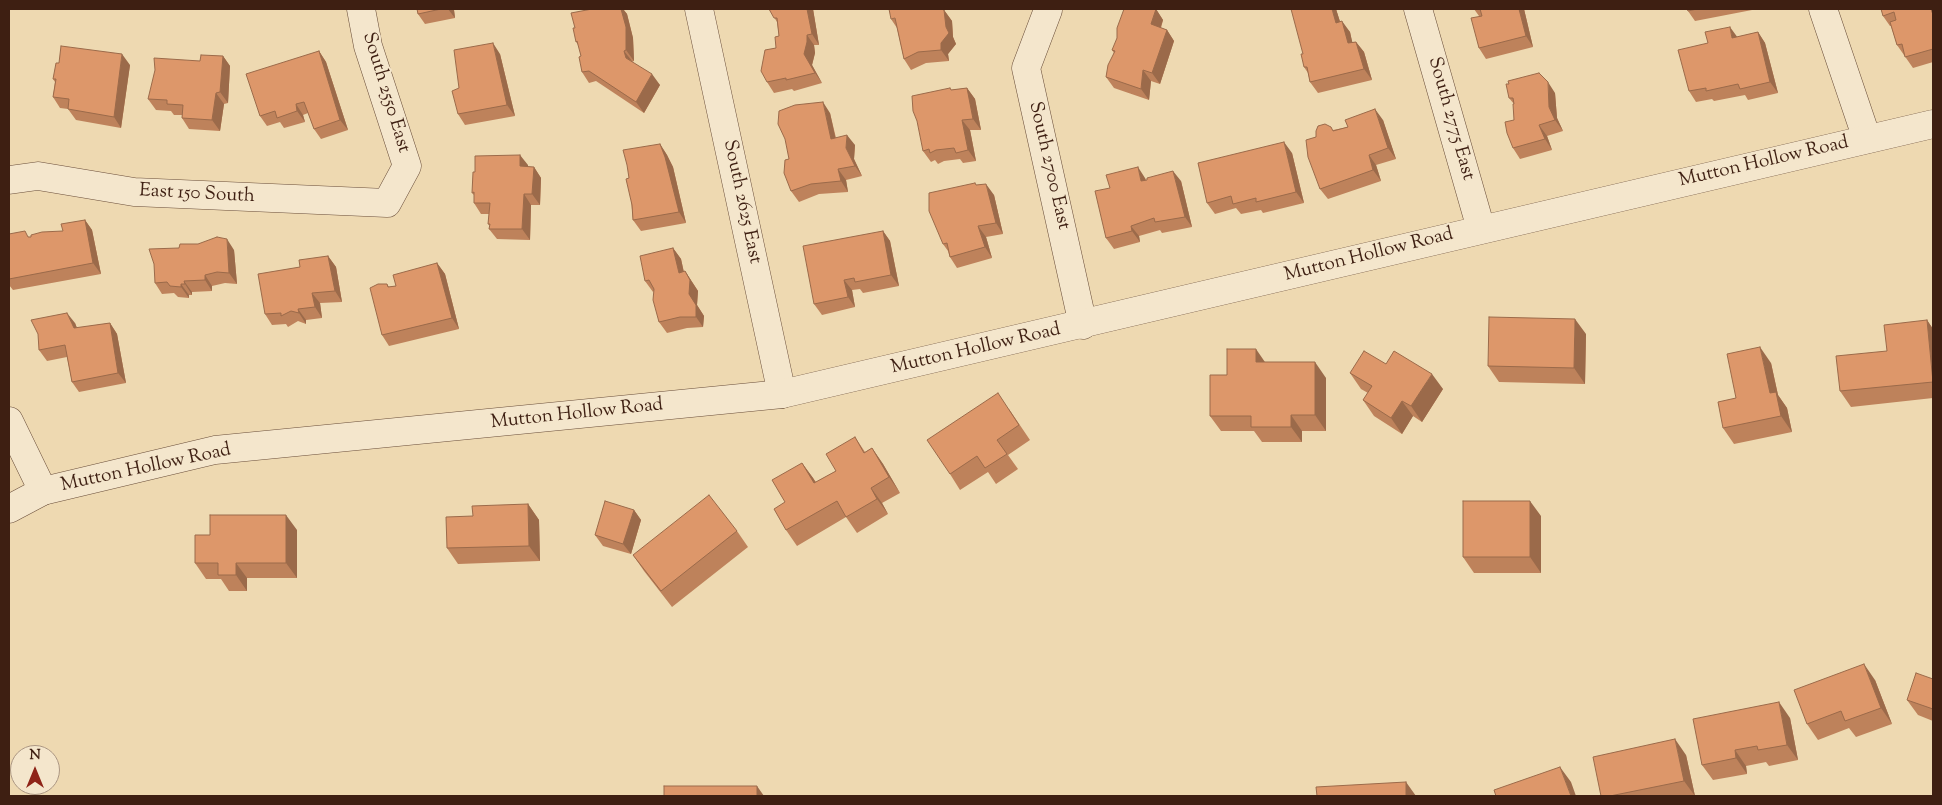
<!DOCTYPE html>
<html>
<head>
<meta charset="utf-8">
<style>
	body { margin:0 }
	#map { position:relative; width:1942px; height:805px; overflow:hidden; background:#eed9b1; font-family:"Sorts Mill Goudy",serif }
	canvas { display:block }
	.frame { position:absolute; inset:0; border:10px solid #3e1f12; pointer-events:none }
	.north { position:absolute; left:10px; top:745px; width:50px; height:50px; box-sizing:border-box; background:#f4e6cc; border:1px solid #ab9682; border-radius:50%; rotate:0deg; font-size:14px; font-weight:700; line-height:20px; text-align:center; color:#3e1f12 }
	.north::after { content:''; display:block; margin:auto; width:18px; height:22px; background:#8f2418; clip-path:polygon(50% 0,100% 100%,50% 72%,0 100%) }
</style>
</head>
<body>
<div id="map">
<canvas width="1942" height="805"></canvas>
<div class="frame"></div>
<div class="north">N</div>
</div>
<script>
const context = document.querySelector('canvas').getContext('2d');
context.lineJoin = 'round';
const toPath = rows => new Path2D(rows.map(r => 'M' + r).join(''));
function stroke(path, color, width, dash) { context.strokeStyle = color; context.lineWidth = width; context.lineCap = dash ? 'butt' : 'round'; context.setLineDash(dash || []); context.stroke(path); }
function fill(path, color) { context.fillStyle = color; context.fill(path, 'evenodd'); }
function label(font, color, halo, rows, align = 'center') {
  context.font = font + ' "Sorts Mill Goudy",serif'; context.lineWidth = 4; context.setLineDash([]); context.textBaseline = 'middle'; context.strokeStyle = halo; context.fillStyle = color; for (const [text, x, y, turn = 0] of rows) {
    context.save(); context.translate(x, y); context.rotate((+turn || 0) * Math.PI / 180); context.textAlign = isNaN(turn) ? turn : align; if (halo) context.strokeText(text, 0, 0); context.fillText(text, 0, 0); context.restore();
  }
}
const minor = toPath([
	[699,9,782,394],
	[1418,9,1481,229],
	[1823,9,1867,139],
	[1048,10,1026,68,1083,325],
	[9,180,38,176,134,192,387,203,407,166,368,46,361,9],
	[9,421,43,491]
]);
const tertiary = toPath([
	[9,509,43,491,215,450,782,394,1933,124]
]);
stroke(minor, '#6a4e3a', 29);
stroke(tertiary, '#6a4e3a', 29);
stroke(minor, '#f4e6cc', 28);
stroke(tertiary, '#f4e6cc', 28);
fill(toPath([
	[417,9,462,9,454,10,455,18,425,24,418,14],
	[592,9,623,9,627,14,633,38,634,61,632,62,660,85,644,113,596,81,589,83,582,72,581,56,579,46,576,42],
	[769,9,813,9,819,45,814,45,815,53,812,65,822,83,794,91,792,89,774,93,767,82,779,36,777,22],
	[1156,9,1163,20,1161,28,1167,30,1174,41,1160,84,1151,81,1149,100,1114,88,1106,77,1114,53,1112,50],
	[1336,9,1340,22,1350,32,1352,42,1356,42,1364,52,1372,80,1318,93,1310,82,1308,73,1304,67,1303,54],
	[1474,9,1524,9,1533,47,1486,59,1479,48,1479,16],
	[1687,9,1752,9,1752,10,1695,21,1688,11],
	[1881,9,1933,9,1933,62,1913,68,1897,45,1891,26,1890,26,1883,16],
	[944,10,952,21,953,37,956,44,948,54,949,61,926,63,911,70,904,59,897,28,891,19],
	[1758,32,1765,43,1778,93,1748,100,1745,95,1714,101,1712,99,1696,102,1689,91,1737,37],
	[319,51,326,62,348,130,321,139,314,129,308,113,303,115,305,122,284,128,280,122,267,126,260,116],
	[500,54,515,116,465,125,458,114,459,88],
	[223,56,230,66,228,103,224,104,220,131,189,129,182,118,182,115,174,115,171,111,156,110,148,99,200,61],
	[130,65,121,128,76,120,68,109,60,108,53,97,55,82,53,79],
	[967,88,975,99,981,130,970,130,976,161,963,163,960,159,944,161,938,164,935,160,931,162,923,151,951,90],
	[1555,93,1557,118,1563,131,1547,136,1552,150,1520,159,1513,148,1514,120,1514,104,1509,98],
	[830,113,836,138,855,145,854,159,862,176,846,180,848,192,819,194,799,202,791,191,789,159],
	[1383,120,1396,159,1376,165,1381,181,1328,199,1320,189,1333,130],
	[660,144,667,155,673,167,686,223,641,231,633,220,629,178],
	[1292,153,1304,203,1263,213,1261,210,1241,214,1236,208,1215,214,1207,203],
	[528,165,528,167,534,167,541,178,540,205,531,205,530,240,497,239,489,229,490,226,488,224,489,214,481,214,474,203,474,195,472,193],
	[1145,178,1146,180,1181,181,1192,227,1162,233,1160,230,1139,236,1140,242,1114,249,1106,238],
	[976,185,994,195,1003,234,986,237,992,258,957,268,950,257,948,251,943,244],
	[85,220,92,230,101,274,13,290,9,285,9,234,30,237,63,231],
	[883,231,890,241,899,286,863,293,860,289,852,290,855,307,822,315,814,304],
	[673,248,681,259,684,272,685,271,698,291,697,305,704,316,703,327,687,328,667,333,659,322,654,291,653,292,645,281],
	[234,250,237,284,225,283,212,286,212,291,192,292,192,295,189,295,189,298,178,297,174,293,162,294,155,283],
	[328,256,336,267,342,302,320,303,322,318,306,320,306,324,298,321,288,327,286,324,272,325,265,314,300,267],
	[437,263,445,274,459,329,389,346,382,335,387,284,389,287,396,286],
	[1927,320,1933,329,1933,398,1851,407,1840,391,1887,351],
	[75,323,77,328,110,323,117,334,126,383,79,392,72,382,67,357,47,361,39,350],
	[1586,334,1585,384,1499,382,1488,366],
	[1265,362,1326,378,1326,431,1302,431,1302,442,1262,442,1254,431,1221,431,1210,416,1227,375],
	[1771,363,1778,395,1787,408,1792,432,1734,444,1723,428,1736,398],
	[1386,364,1443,389,1422,422,1413,416,1402,434,1374,416,1363,400,1368,393,1361,389,1350,373],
	[1009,409,1030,440,1008,455,1018,469,996,484,988,472,960,490,950,474],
	[855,437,865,452,872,448,883,464,900,493,882,503,888,514,857,533,846,517,797,546,786,530,785,502,802,463,816,482,836,471],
	[528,504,539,520,540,561,458,564,447,548,473,516],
	[634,510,641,520,631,554,603,546,595,535],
	[1541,516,1541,573,1474,573,1463,557],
	[297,530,297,578,247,578,247,591,229,591,221,579,206,579,195,563,210,535],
	[737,531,748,547,672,607,644,571,633,555],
	[1933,679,1933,721,1918,715,1907,700],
	[1875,680,1892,724,1856,737,1849,728,1818,740,1807,724],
	[1790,718,1798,760,1769,766,1766,762,1746,766,1747,774,1713,780,1702,765],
	[1686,755,1695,796,1601,796]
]), '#be825b');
fill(toPath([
	[448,9,453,9,454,10,455,18],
	[621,9,623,9,627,14,633,38,634,61,626,50],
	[807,9,813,9,819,45,812,34],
	[1156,9,1163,20,1158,35,1151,24],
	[1332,9,1336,9,1344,34,1336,23],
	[1519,9,1524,9,1533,47,1526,36],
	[944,10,952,21,953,37,956,44,948,54,949,61,941,50,941,43,946,27],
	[1342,21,1350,32,1355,54,1348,43],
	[1730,27,1738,38,1732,38],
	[1167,30,1174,41,1160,84,1152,73],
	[1758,32,1765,43,1778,93,1770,82],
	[807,35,814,45,815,53,812,65,822,83,815,73,804,54],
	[1356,42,1364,52,1372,80,1364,69],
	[493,43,500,54,515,116,507,105],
	[319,51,326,62,348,130,340,120],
	[624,51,632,61,626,58],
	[122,54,130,65,121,128,114,117],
	[223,56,230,66,228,103,220,92],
	[1143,70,1151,81,1149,100,1141,89],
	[652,74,660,85,644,113,636,102],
	[1548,82,1555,93,1557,118,1563,131,1555,120,1549,107],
	[967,88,975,99,981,130,973,119],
	[216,93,224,104,220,131,212,120],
	[823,102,830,113,838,150,831,139],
	[296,104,303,115,305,122,297,111],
	[1375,109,1383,120,1396,159,1388,148],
	[962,120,970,130,976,161,968,150],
	[1539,125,1547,136,1552,150,1545,139],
	[847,135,855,145,854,159,862,176,855,166,846,148],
	[1284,142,1292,153,1304,203,1296,192],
	[660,144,667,155,673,167,686,223,679,212],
	[520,155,528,165,528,177,520,166],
	[1369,155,1376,165,1381,181,1373,170],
	[534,167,541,178,540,205,532,194],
	[1138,167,1145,178,1148,192,1141,181],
	[838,169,846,180,848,192,841,181],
	[1173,171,1181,181,1192,227,1185,217],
	[986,184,994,195,1003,234,996,223],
	[524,194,531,205,530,240,522,229],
	[85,220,92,230,101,274,93,263],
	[978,226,986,237,992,258,985,247],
	[1131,226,1139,236,1140,242,1132,231],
	[883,231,890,241,899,286,891,275],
	[227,239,234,250,237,284,229,273],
	[673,248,681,259,686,283,679,273],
	[328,256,336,267,342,302,335,291],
	[437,263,445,274,459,329,452,318],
	[685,271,698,291,697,305,704,316,703,327,696,317,689,294],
	[205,275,212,286,212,291,205,280],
	[844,280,852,290,855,307,848,297],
	[184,281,192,292,192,295,185,284],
	[181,284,189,295,189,298,181,287],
	[312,293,320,303,322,318,315,307],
	[298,309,306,320,306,324,299,313],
	[67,313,75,323,81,339,74,328],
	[1575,319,1586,334,1585,384,1574,368],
	[1927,320,1933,329,1933,382],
	[110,323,117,334,126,383,118,373],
	[1760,347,1771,363,1778,395,1787,408,1792,432,1781,416,1770,393],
	[1256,349,1267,365,1256,362],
	[1315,362,1326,378,1326,431,1315,415],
	[1432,374,1443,389,1422,422,1411,406],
	[1402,401,1413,416,1402,434,1391,418],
	[1291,415,1302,431,1302,442,1291,427],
	[872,448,883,464,900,493,889,477],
	[802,463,813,478,825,499,814,483],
	[871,488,882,503,888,514,877,499],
	[1530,501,1541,516,1541,573,1530,557],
	[528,504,539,520,540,561,529,546],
	[634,510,641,520,631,554,623,544],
	[286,515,297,530,297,578,286,563],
	[236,563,247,578,247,591,236,575],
	[1864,664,1875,680,1892,724,1881,708],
	[1779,702,1790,718,1798,760,1787,745],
	[1675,739,1686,755,1695,796,1684,781],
	[1735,750,1746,766,1747,774,1736,758],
	[1560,767,1571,782,1576,796,1571,796],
	[1406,782,1416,796,1406,796],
	[757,786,764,796,757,796]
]), '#9b6a4a');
const building = toPath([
	[417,9,441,9,418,14,417,9],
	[592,9,621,9,626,27,626,50,624,51,626,58,652,74,636,102,589,71,582,72,579,57,581,56,577,41,576,42,573,28,575,28,571,13,592,9],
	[769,9,807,9,812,34,807,35,807,42,804,54,815,73,786,80,786,78,767,82,761,71,765,50,776,48,775,37,779,36,777,18,774,18,769,9],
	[889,9,941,9,944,10,946,27,949,33,941,43,941,50,918,52,904,59,895,18,891,19,889,9],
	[1124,9,1156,9,1151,24,1167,30,1152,73,1143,70,1141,89,1106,77,1108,65,1115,51,1112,50,1117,38,1117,28,1124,9],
	[1291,9,1332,9,1336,23,1342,21,1348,43,1356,42,1364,69,1310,82,1307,67,1304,67,1301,54,1303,54,1291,9],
	[1480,9,1519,9,1526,36,1479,48,1471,18,1482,16,1480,9],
	[1687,9,1697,9,1688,11,1687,9],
	[1881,9,1931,9,1933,15,1933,49,1905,57,1902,44,1897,45,1890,22,1896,20,1894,12,1883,16,1881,9],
	[1730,27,1732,38,1758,32,1770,82,1740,89,1738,84,1706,91,1706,88,1689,91,1678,50,1708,43,1705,32,1730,27],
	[493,43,507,105,458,114,452,91,459,88,454,50,493,43],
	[61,46,122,54,114,117,68,109,69,99,53,97,56,79,53,79,56,63,59,63,61,46],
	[319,51,340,120,314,129,304,102,296,104,297,111,277,118,275,111,260,116,246,74,319,51],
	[201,55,223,56,220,92,216,93,212,120,182,118,183,105,167,104,167,100,148,99,155,70,154,58,200,61,201,55],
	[1539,73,1548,82,1549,107,1555,120,1539,125,1545,139,1513,148,1507,133,1505,122,1514,120,1513,104,1514,104,1513,98,1509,98,1506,84,1509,84,1508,81,1539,73],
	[950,88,951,90,967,88,973,119,962,120,968,150,956,153,954,148,936,150,930,153,929,149,923,151,917,121,913,111,912,96,950,88],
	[823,102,831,139,847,135,846,148,855,166,838,169,841,181,811,184,791,191,784,173,785,160,789,159,785,139,778,124,779,111,795,105,823,102],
	[1375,109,1388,148,1369,155,1373,170,1320,189,1308,157,1306,140,1316,137,1316,131,1318,126,1325,124,1331,127,1333,131,1348,127,1345,120,1375,109],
	[1284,142,1296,192,1256,202,1256,198,1233,204,1231,196,1207,203,1198,163,1284,142],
	[660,144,665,157,679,212,633,220,632,205,626,179,629,178,627,165,623,150,660,144],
	[520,155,520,166,534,167,532,194,524,194,522,229,489,229,490,224,488,224,490,203,474,203,474,192,472,193,473,172,475,172,475,156,520,155],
	[1138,167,1141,181,1147,180,1147,178,1173,171,1185,217,1155,222,1154,218,1131,226,1132,231,1106,238,1095,191,1110,188,1106,175,1138,167],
	[975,183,976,185,986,184,996,223,978,226,985,247,950,257,947,243,943,244,929,211,929,193,975,183],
	[85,220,93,263,9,279,9,234,25,231,28,237,31,237,31,235,42,232,63,231,61,224,85,220],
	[883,231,891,275,855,282,854,278,844,280,848,297,814,304,803,246,883,231],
	[217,237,227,239,229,273,217,272,205,275,205,280,184,281,185,284,181,284,181,287,170,286,167,282,155,283,154,264,149,249,179,248,180,244,198,244,217,237],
	[673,248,679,273,685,271,690,280,689,294,696,305,696,317,680,317,659,322,653,300,654,289,649,280,645,281,640,256,673,248],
	[328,256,335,291,312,293,315,307,298,309,299,313,291,311,281,316,281,313,265,314,258,274,300,267,299,260,328,256],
	[437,263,452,318,382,335,370,288,378,284,387,284,388,287,396,286,393,275,437,263],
	[67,313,74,328,110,323,118,373,72,382,65,345,39,350,38,334,31,320,67,313],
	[1489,317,1575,319,1574,368,1488,366,1489,317],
	[1927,320,1933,382,1840,391,1836,356,1887,351,1884,325,1927,320],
	[1760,347,1770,393,1776,392,1781,416,1723,428,1718,402,1736,398,1727,354,1760,347],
	[1227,349,1256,349,1256,362,1315,362,1315,415,1291,415,1291,427,1251,427,1251,416,1210,416,1210,375,1227,375,1227,349],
	[1364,351,1386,364,1394,351,1432,374,1411,406,1402,401,1391,418,1363,400,1372,386,1350,373,1364,351],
	[998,393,1019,425,997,440,1007,454,985,468,977,456,950,474,927,440,998,393],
	[855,437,864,453,872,448,889,477,871,488,877,499,846,517,837,501,786,530,774,509,785,502,772,480,802,463,814,483,836,471,826,454,855,437],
	[709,495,737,531,661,591,633,555,709,495],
	[605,501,634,510,623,544,595,535,605,501],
	[1463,501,1530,501,1530,557,1463,557,1463,501],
	[528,504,529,546,447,548,446,517,473,516,472,506,528,504],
	[210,515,286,515,286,563,236,563,236,575,218,575,218,563,195,563,195,535,210,535,210,515],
	[1864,664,1881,708,1845,721,1841,711,1807,724,1794,690,1864,664],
	[1916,673,1933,679,1933,709,1907,700,1916,673],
	[1779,702,1787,745,1758,750,1757,746,1735,750,1736,758,1702,765,1693,719,1779,702],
	[1675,739,1684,781,1610,796,1601,796,1593,757,1675,739],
	[1560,767,1571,796,1496,796,1494,790,1560,767],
	[1406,782,1406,796,1317,796,1316,787,1406,782],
	[664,786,757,786,757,796,664,796,664,786]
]);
fill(building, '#dd976a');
stroke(building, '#9b6a4a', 1);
label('19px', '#3e1f12', '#f4e6cc', [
	["South 2550 East",385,93,73],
	["South 2775 East",1450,119,74],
	["Mutton Hollow Road",1764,163,-13],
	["South 2700 East",1048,166,77],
	["East 150 South",197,195,3],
	["South 2625 East",741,202,78],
	["Mutton Hollow Road",1369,256,-14],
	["Mutton Hollow Road",976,350,-13],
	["Mutton Hollow Road",577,415,-6],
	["Mutton Hollow Road",146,469,-12]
]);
</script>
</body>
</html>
